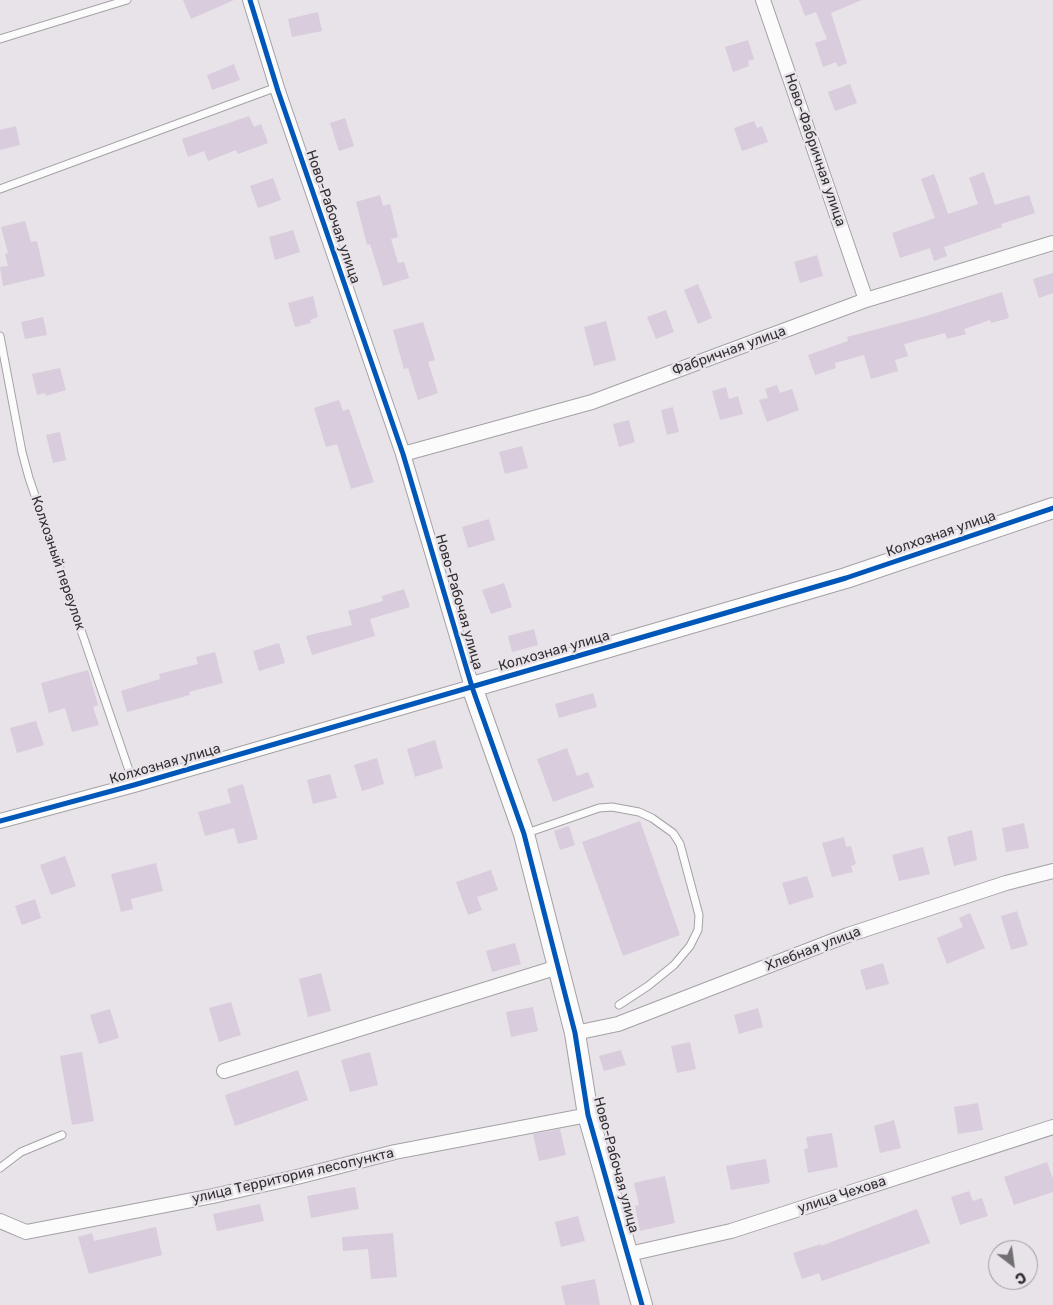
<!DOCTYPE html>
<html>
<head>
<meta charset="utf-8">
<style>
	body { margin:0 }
	#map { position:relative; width:1053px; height:1305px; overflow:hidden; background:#e7e3e8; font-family:Rubik,sans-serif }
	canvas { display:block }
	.north { position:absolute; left:988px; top:1240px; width:50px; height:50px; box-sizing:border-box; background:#e8e2e9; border:1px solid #9f9ba0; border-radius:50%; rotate:150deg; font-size:14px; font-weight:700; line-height:20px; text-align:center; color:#323033 }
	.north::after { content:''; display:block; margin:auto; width:18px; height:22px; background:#716f72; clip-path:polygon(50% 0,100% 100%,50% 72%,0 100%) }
</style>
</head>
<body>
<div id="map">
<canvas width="1053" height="1305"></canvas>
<div class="north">С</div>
</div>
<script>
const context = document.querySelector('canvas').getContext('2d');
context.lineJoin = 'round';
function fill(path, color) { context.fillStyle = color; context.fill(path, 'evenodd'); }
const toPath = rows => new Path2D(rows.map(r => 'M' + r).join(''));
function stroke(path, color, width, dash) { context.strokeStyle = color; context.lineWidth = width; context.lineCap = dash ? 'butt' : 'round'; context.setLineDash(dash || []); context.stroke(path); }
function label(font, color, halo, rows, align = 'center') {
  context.font = font + ' Rubik,sans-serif'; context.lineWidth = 5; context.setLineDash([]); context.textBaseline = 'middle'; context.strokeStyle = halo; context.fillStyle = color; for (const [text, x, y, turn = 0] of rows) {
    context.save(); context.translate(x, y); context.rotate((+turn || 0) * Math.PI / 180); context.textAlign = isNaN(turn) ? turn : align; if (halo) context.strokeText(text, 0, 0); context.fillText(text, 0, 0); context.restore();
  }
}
fill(toPath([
	[183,0,234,0,191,19],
	[799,0,862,0,831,13,847,63,838,67,836,62,823,67,815,43,827,39,816,12,805,16],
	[318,12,322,31,292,37,288,19],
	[748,40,754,59,748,61,749,66,733,72,725,47],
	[234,64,240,80,212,90,207,75],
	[850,84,857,103,835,111,828,92],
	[249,116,254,127,261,124,268,143,238,154,236,150,208,161,204,151,188,157,182,139],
	[345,118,354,146,339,151,330,123],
	[754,121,757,128,762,126,768,142,742,151,734,128],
	[16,126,20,145,0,150,0,130],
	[984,172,995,205,1029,195,1035,213,1001,224,1002,227,944,247,947,256,934,261,930,248,900,258,892,233,935,218,921,179,934,174,948,214,978,204,969,178],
	[273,178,281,200,258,208,250,186],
	[380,195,383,206,390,204,398,237,391,239,398,263,404,262,409,278,383,286,370,244,367,245,356,202],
	[25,221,31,242,37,241,45,276,3,286,0,267,8,266,5,254,8,253,1,227],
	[293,230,300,252,275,260,269,237],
	[817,255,823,276,800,283,794,262],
	[1053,273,1053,293,1039,298,1033,279],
	[698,284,712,318,698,324,684,290],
	[1002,292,1009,318,991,323,990,320,964,329,966,334,947,339,945,333,904,344,908,356,895,360,898,371,871,379,864,355,835,363,836,368,815,375,808,355,848,341,847,337,923,317],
	[313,296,318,317,310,320,311,323,295,327,288,303],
	[666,310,674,332,656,339,647,317],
	[43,317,47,335,25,339,21,322],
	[606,321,616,360,594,366,584,327],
	[423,322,435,360,428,362,438,393,418,400,408,368,404,369,393,330],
	[60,368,66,390,46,396,45,393,37,395,32,374],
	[777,385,780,393,792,389,799,410,767,422,759,400,768,398,765,389],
	[726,387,729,399,738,396,743,414,720,420,712,391],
	[339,400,343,411,349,409,374,482,351,489,337,444,326,447,314,408],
	[673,407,679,432,667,435,661,410],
	[629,420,635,442,619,447,613,424],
	[60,432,66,460,53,463,46,435],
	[522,446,528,468,505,474,499,452],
	[489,519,495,540,468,548,462,527],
	[504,583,512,607,491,614,482,590],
	[404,589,410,607,370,619,375,636,312,655,306,636,352,625,348,611,383,601,382,596],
	[534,629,538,645,512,652,508,636],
	[279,643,285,663,259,671,253,651],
	[215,652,223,683,189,692,190,695,127,712,121,691,160,679,159,674,198,664,196,657],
	[88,670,98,705,93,707,99,725,72,732,65,708,49,713,41,683],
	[593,693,597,707,559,718,555,704],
	[36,721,44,745,17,753,10,728],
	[435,740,443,768,415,777,407,749],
	[567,748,577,776,588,772,594,787,553,802,537,759],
	[377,758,384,784,362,791,354,765],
	[330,774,337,798,313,804,307,780],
	[243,784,258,839,238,844,234,828,205,836,198,812,231,803,227,789],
	[640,821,680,935,623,956,582,842],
	[1024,823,1029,848,1006,852,1002,828],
	[569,826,575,845,560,850,554,831],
	[972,830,977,860,954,866,947,837],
	[844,837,846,847,851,846,856,864,851,866,853,872,832,877,822,843],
	[923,847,930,874,899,881,892,855],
	[65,856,76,886,51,895,40,865],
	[156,863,163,891,131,899,133,909,121,912,111,874],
	[491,870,498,890,477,897,482,910,468,915,456,882],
	[807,876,814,897,789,905,782,883],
	[35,899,41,918,22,925,15,906],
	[1017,911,1028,945,1011,950,1001,916],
	[970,913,985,948,947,964,937,938,963,927,959,918],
	[515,943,521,964,492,972,486,951],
	[883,963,889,984,866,990,860,970],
	[321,973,331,1011,308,1017,299,979],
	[231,1002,241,1035,219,1042,209,1008],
	[533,1007,538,1031,511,1037,506,1012],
	[758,1008,763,1027,739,1034,734,1015],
	[110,1009,119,1038,99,1044,90,1015],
	[690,1042,696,1069,677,1073,671,1046],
	[621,1050,626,1065,604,1071,599,1056],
	[82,1052,94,1121,72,1125,60,1056],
	[370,1052,378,1085,350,1092,341,1060],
	[298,1070,308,1100,235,1126,225,1095],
	[978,1103,983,1130,958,1134,954,1107],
	[894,1120,901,1148,880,1153,874,1126],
	[560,1129,566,1155,539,1161,533,1134],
	[832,1133,838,1167,808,1173,804,1149,808,1148,806,1137],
	[766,1159,770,1183,731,1190,726,1166],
	[1047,1162,1053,1179,1053,1192,1014,1205,1004,1177],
	[665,1176,675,1223,640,1231,635,1206,639,1205,634,1183],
	[355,1187,359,1209,311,1218,307,1196],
	[969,1191,973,1201,982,1198,988,1216,960,1225,951,1197],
	[260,1204,264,1221,217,1231,213,1214],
	[917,1209,930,1243,822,1281,819,1273,802,1279,793,1253,821,1244,821,1246],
	[578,1216,585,1241,561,1247,555,1222],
	[156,1227,162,1255,89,1274,78,1237,92,1233,94,1241],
	[393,1233,397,1277,371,1279,368,1249,343,1251,342,1237],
	[595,1279,600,1305,565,1305,561,1286]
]), '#d9ccdc');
const lane = toPath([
	[0,39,127,0],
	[0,189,277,87],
	[0,336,22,452,29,478,134,785],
	[527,833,599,808,612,807,639,812,652,818,673,833,680,844,699,915,698,930,690,946,674,965,648,986,619,1005],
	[0,1168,21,1152,62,1135]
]);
const street = toPath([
	[763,0,866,300],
	[403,454,592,402,866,300,1053,243],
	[0,821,134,785,472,687,403,454,278,91,250,0],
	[575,1033,618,1024,848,935,1006,883,1053,871],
	[224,1071,558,967],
	[0,1221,26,1232,213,1196,297,1177,395,1152,588,1115],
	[629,1254,731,1231,1053,1127]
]);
const secondary = toPath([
	[642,1305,588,1115,575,1033,524,834,472,687,846,578,1053,508]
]);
stroke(lane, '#a4a1a5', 9);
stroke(street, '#a4a1a5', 16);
stroke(secondary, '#a4a1a5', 22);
stroke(lane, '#fbfbfc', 7);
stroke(street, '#fbfbfc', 14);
stroke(secondary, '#fbfbfc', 20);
stroke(toPath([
	[250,0,278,91,403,454,472,687,524,834,575,1033,588,1115,642,1305],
	[0,821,134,785,846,578,1053,508]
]), '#0057b8', 5);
label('14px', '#323033', '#e8e2e9', [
	["Ново-Фабричная улица",815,150,71],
	["Ново-Рабочая улица",333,217,71],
	["Фабричная улица",729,351,-20],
	["Колхозная улица",941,534,-19],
	["Колхозный переулок",58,563,71],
	["Ново-Рабочая улица",459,602,74],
	["Колхозная улица",554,651,-16],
	["Колхозная улица",165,764,-16],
	["Хлебная улица",813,949,-21],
	["Ново-Рабочая улица",616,1165,75],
	["улица Территория лесопункта",293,1176,-13],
	["улица Чехова",842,1195,-18]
]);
</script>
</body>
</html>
